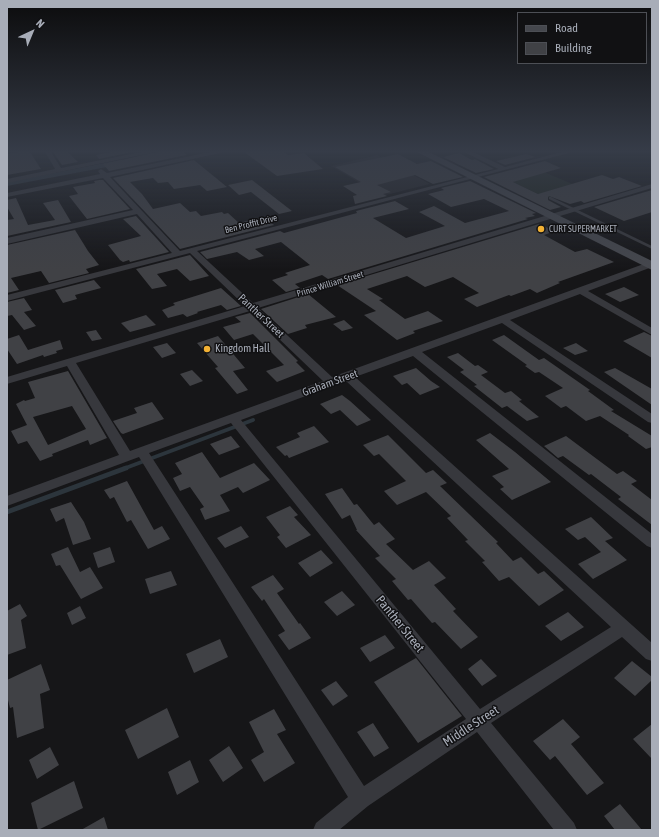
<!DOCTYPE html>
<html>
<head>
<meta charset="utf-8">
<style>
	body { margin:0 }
	#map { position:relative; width:659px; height:837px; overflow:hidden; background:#161618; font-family:"Asap Condensed",sans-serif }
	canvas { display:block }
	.frame { position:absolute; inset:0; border:8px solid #a8adb8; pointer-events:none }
	.legend { position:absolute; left:517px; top:12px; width:130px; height:52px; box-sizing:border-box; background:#111113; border:1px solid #4d4f55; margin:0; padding:5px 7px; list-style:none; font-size:12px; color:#a8adb8 }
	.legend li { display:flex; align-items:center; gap:8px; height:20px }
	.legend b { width:20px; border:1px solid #4d4f55 }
	.north { position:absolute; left:12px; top:12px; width:40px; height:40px; -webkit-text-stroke:3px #111113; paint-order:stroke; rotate:44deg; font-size:11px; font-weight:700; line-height:16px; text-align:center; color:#a8adb8 }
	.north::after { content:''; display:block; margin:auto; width:14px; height:18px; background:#a8adb8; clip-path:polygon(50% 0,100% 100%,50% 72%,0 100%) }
</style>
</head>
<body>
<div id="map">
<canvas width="659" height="837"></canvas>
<div class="frame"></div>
<ul class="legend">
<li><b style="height:5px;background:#45474d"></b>Road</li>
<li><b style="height:11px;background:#404145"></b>Building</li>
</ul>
<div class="north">N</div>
</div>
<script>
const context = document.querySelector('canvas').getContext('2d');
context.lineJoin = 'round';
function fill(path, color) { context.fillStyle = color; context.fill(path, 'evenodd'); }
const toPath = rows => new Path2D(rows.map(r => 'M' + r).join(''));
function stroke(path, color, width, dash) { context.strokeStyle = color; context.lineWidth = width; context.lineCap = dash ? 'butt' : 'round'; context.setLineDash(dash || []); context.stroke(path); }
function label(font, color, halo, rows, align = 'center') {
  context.font = font + ' "Asap Condensed",sans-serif'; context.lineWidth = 3; context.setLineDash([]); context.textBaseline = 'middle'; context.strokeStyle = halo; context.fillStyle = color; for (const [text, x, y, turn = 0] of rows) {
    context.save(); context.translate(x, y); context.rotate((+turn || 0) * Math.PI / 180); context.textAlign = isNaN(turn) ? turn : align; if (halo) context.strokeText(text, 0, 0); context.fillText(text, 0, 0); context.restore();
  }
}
fill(toPath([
	[377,155,430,184,382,196,331,166]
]), '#222225');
fill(toPath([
	[530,166,582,188,546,198,513,182]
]), '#1e261f');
stroke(toPath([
	[123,469,253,420]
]), '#2c353c', 4);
stroke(toPath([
	[7,512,126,468]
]), '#2c353c', 5);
fill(toPath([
	[120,160,124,162,123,164,7,186,7,182,120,160]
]), '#2c353c');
fill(toPath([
	[17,152,30,152,41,169,7,175,7,154],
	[53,152,68,152,78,162,62,165],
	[111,152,132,152,99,159,96,155],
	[157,152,184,152,187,155,109,171,103,164],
	[244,152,284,152,288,155,304,153,323,169,277,176],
	[459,153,472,160,475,159,494,169,476,173,443,157],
	[398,154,417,164,431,161,463,177,433,184,415,175,377,185,391,192,383,194,387,196,355,204,353,196,357,195,343,186,361,182,335,167],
	[526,154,536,157,505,165,496,161],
	[194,160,227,187,207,191,200,185,174,189,168,182,158,183,153,178,130,182,142,194,153,209,180,203,190,212,196,211,201,216,222,212,224,214,228,213,239,223,264,217,274,225,180,249,113,178],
	[545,161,561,168,513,182,538,194,602,175,613,179,619,177,642,186,584,203,581,201,570,204,549,196,548,197,548,200,561,207,550,210,484,177],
	[99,180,103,180,130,209,87,219,69,196,78,194,73,187,95,183,94,181],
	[252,180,292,211,279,214,251,192,239,195,228,185],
	[470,181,536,213,532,214,535,216,525,218,528,219,328,279,322,275,295,284,300,288,286,292,272,280,288,275,285,273,310,265,281,242,255,249,264,256,249,260,237,252,207,259,200,252,280,231,284,233,357,213,356,211,395,201,409,209,373,218,406,238,445,226,419,212,434,206,465,223,509,211,484,199,451,207,428,194,444,190,441,188],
	[652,190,652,212,624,221,594,207],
	[16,198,28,225,55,220,43,203,58,200,71,222,7,236,7,220,14,219,7,207,7,200],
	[136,216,169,252,130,262,129,260,123,262,120,260,108,245,141,236,123,219],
	[539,224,555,231,544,235,575,252,587,249,614,262,558,282,560,283,537,293,530,289,511,296,509,295,477,307,464,299,479,293,453,277,425,287,407,276,367,289,383,299,379,300,405,319,428,311,443,321,413,331,415,333,397,340,364,315,376,311,337,285],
	[75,230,88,251,99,265,86,269,89,273,49,283,41,271,11,278,19,290,7,293,7,245],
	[190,255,209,276,190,281,177,269,157,274,167,286,152,289,136,269],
	[94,280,101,288,75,295,77,299,63,303,55,290],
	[624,287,639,295,620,302,605,294],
	[221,288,241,306,227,310,221,305,197,312,198,313,187,317,183,314,168,318,162,310,175,305,173,303],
	[308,294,336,317,305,325,307,328,288,334,261,309],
	[24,298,32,310,24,312,36,326,24,330,12,315,7,316,7,302],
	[250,313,298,361,296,362,305,371,277,382,266,371,284,365,253,334,234,340,223,327,241,322,235,317],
	[146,315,156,325,130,332,121,323],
	[344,320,353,328,342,331,333,324],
	[96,330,102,339,92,341,86,332],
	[644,332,652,336,652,358,623,341],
	[19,335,28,350,60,340,63,349,56,351,57,353,44,357,43,355,17,364,7,349,7,339],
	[504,335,539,360,544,358,590,390,588,391,614,410,611,411,652,436,652,447,646,449,628,436,629,435,600,416,586,421,566,406,561,408,545,396,563,388,539,372,535,373,525,366,527,365,492,340],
	[218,336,245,368,233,371,248,390,237,394,215,368,218,367,197,343],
	[167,343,176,353,162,358,153,347],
	[576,343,588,351,575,355,563,348],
	[458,353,475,366,478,365,488,372,481,375,505,393,511,391,522,400,519,401,539,417,527,421,507,406,502,408,474,386,477,385,460,372,464,370,447,357],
	[416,368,431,381,440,387,420,395,407,383,402,385,393,376],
	[615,368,652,389,652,405,604,372],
	[192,370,203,381,190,386,180,374],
	[68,371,107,438,90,445,88,440,52,454,53,456,40,461,27,441,18,444,11,431,27,425,16,404,24,400,25,401,35,398,28,382],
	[72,406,86,429,48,445,33,417],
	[342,395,350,401,371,420,357,426,340,410,331,414,320,404],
	[152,402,164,419,123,434,121,433,113,421,137,413,134,408],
	[314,426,329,442,289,458,287,455,285,456,276,447,300,437,297,433],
	[490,433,515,452,551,482,512,500,500,489,504,487,492,476,509,469,476,440],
	[388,435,426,473,433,470,447,483,440,486,498,542,496,543,513,561,521,557,538,574,544,571,564,590,539,606,509,577,499,581,482,562,485,561,465,541,468,540,447,518,451,516,426,492,397,505,384,491,406,481,379,454,374,456,363,445],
	[231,436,240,447,219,455,210,444],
	[566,436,617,474,623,471,637,481,631,484,652,500,652,525,618,499,621,497,591,474,589,475,563,456,558,458,544,446],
	[202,452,220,478,254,463,270,480,243,493,238,487,220,495,230,511,205,520,200,509,204,507,190,487,180,491,173,478,182,474,175,463],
	[127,481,154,530,162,526,170,539,148,549,131,520,127,522,114,497,110,499,104,490],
	[342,488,354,505,357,504,374,525,379,522,395,539,386,544,413,570,429,561,446,578,434,585,456,609,453,611,478,637,461,649,435,622,432,623,411,599,408,600,392,581,396,579,375,558,380,556,356,530,357,530,350,515,342,519,325,494],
	[71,502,84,522,91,539,73,545,64,518,56,522,50,509],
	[290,506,298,515,294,517,311,535,286,548,277,537,280,535,266,517],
	[591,517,613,538,605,541,627,560,593,579,578,564,601,552,585,537,578,540,565,529],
	[241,526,249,537,225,548,217,538],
	[68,547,80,572,90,567,103,588,81,599,60,565,56,566,51,554],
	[110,547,115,562,98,568,93,553],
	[321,550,333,563,310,577,298,563],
	[171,571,177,585,150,594,145,579],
	[273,575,284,589,277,593,299,624,300,623,311,638,289,650,278,635,285,631,264,599,262,601,251,587],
	[342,591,355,605,337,616,324,602],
	[20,604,27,616,21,620,26,648,7,655,7,611],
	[80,606,86,618,72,625,67,613],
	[568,612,584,627,561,641,545,626],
	[385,635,395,648,370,662,360,648],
	[220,639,228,657,194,673,186,654],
	[416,658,462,716,418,743,374,682],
	[481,659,497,676,482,686,468,669],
	[632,661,652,677,652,680,635,696,614,678],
	[41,664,50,690,40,694,44,728,17,738,13,707,10,708,7,696,7,680],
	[336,681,348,696,333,706,321,690],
	[167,708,179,737,138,759,125,730],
	[274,709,286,730,277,734,295,763,264,782,251,760,264,752,249,722],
	[563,719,580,737,571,744,604,783,587,795,555,756,550,760,533,741],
	[373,723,389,748,374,757,357,732],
	[652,724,652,759,633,739],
	[229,746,243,768,223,782,209,760],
	[50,747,59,765,37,779,29,760],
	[190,760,199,782,177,795,168,772],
	[74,781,83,808,38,830,31,803],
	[620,804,642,830,615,830,604,816],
	[104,817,108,830,81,830]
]), '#404145');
fill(toPath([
	[549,197,551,197,652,246,652,249,549,199,549,197]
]), '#37383d');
fill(toPath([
	[45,152,51,152,61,168,141,152,156,152,7,183,7,179,55,169,45,152],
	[210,152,225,152,110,177,180,251,498,169,464,152,473,152,505,167,561,152,573,152,197,251,253,303,652,184,652,188,258,308,332,377,652,261,652,267,588,291,652,328,652,335,580,294,510,320,652,414,652,423,648,422,502,323,422,352,652,534,652,548,647,546,413,356,355,377,652,643,652,661,646,659,622,637,491,723,574,823,577,830,554,830,477,732,368,806,339,830,313,830,316,823,348,797,139,457,7,506,7,496,119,455,67,366,7,384,7,377,245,306,190,253,7,301,7,295,172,253,137,214,7,244,7,238,133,210,103,178,7,197,7,193,100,174,98,171,101,169,107,173,210,152],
	[250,311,323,381,130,451,76,363,250,311],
	[346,381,611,627,480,709,241,420,346,381],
	[231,423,466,719,364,786,149,453,231,423]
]), '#37383d');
fill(toPath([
	[417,152,429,152,652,261,652,270,417,152]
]), '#45474d');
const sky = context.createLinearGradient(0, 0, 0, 270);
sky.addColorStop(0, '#0c0c0d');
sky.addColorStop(0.56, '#363c48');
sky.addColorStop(1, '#363c4800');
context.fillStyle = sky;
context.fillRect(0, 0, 659, 270);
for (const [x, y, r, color] of [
	[541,229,4,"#f2b134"],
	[207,349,4,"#f2b134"]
]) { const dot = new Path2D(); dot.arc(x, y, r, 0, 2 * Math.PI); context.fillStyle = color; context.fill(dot); stroke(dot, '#111113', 1.5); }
label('9px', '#a8adb8', '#111113', [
	["Ben Proffit Drive",251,224,-14],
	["Prince William Street",330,284,-17]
]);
label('9px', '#a8adb8', '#111113', [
	["CURT SUPERMARKET",549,229]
], 'left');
label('11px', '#a8adb8', '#111113', [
	["Panther Street",261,316,43],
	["Graham Street",330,383,-20]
]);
label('11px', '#a8adb8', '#111113', [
	["Kingdom Hall",215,349]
], 'left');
label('13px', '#a8adb8', '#111113', [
	["Panther Street",400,624,51],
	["Middle Street",471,726,-33]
]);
</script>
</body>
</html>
